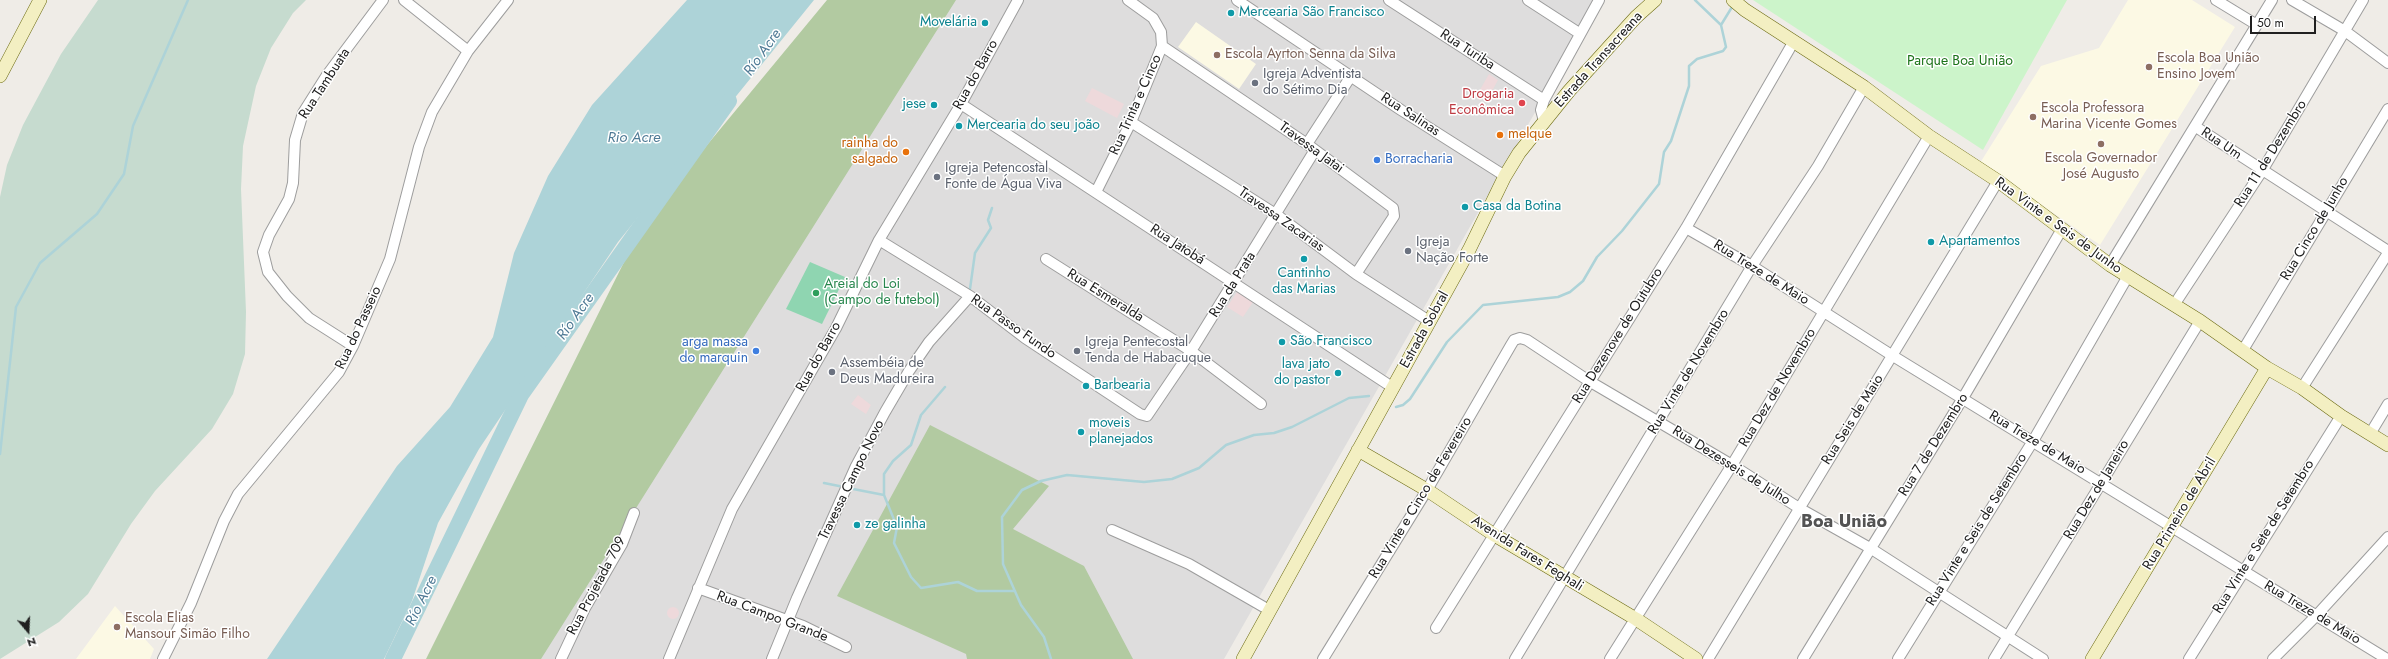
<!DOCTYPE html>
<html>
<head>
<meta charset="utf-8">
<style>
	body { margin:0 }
	#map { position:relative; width:2388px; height:659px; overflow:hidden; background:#efece7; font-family:Jost,sans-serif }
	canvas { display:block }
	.north { position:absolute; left:8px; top:611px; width:40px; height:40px; -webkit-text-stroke:3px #fff; paint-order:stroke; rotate:161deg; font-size:11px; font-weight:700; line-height:16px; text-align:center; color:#202020 }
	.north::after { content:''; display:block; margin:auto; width:14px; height:18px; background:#202020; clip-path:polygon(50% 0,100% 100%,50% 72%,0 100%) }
	.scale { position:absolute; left:2250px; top:16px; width:66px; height:18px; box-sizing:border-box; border:2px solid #202020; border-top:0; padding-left:5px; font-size:12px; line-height:14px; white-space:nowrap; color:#202020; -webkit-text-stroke:3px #fff; paint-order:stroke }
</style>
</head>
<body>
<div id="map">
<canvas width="2388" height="659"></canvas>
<div class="north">N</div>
<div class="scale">50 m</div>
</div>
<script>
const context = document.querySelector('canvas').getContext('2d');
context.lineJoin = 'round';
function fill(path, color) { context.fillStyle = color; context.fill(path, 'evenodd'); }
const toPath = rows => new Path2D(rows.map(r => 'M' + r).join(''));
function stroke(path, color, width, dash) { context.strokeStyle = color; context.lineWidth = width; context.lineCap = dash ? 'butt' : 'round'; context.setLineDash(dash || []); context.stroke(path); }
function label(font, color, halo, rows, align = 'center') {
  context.font = font + ' Jost,sans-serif'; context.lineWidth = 3; context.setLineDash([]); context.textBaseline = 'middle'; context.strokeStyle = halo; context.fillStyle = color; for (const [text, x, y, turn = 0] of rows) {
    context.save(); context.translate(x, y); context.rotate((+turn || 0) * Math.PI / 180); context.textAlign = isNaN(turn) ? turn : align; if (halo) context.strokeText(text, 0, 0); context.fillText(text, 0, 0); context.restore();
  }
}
fill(toPath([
	[924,0,1599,0,1224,659,487,659]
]), '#dedddd');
fill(toPath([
	[1489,74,1498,80,1487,100,1477,95],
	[1092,88,1124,104,1117,118,1085,101],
	[1237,292,1253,302,1243,317,1227,307],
	[858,395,871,405,866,414,851,404],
	'667 613a6 6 0 1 1 12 0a6 6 0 1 1-12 0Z'
]), '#eed9db');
fill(toPath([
	[2128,0,2192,0,2235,27,2100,245,1980,163,2041,66,2099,48],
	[1196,22,1256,64,1239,89,1178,47],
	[115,606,154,649,150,659,76,659]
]), '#fcf9e4');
fill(toPath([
	[827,0,956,0,541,659,426,659,645,220],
	[930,425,1049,486,1013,529,1084,566,1133,659,967,659,966,654,837,596]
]), '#b2caa1');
fill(toPath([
	[98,0,306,0,293,13,271,48,256,86,243,146,241,189,246,312,245,354,233,394,212,429,155,491,131,524,88,594,59,622,0,659,0,197,7,165,23,125,61,54]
]), '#c6dbcf');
fill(toPath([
	[1753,0,2067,0,1983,150]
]), '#ccf4ca');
fill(toPath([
	[810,262,845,277,822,324,786,309]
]), '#8fd5b1');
fill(toPath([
	[687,0,814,0,618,242,479,449,438,523,412,601,384,659,267,659,397,466,450,407,493,337,514,253,548,176,592,105]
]), '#add3d8');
stroke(toPath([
	[1721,25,1732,7],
	[970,289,975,253,991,228,988,220,992,208],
	[945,387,921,415,911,445,893,461,884,474,884,495,897,527,894,543,911,577,921,588,958,582,977,591,1015,591],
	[1396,407,1403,405,1410,399,1447,342,1483,305,1558,297,1570,292,1583,281,1597,257,1622,231,1659,184,1664,152,1671,141,1689,86,1689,66,1697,59,1723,51,1726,47,1721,25,1695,0],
	[0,454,16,307,40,263,97,214,124,174,133,126,188,0],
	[824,483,844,487],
	[848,488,884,495],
	[1051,659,1044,637,1021,605,1003,564,1002,517,1022,490,1041,481,1067,475,1144,482,1172,479,1199,468,1226,445,1254,435,1274,433,1292,427,1349,398,1369,396]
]), '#add3d8', 2.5);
stroke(toPath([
	[393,659,521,395,729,101]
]), '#add3d8', 16);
const street = toPath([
	[404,0,468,51],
	[1237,0,1401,110,1505,176],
	[1389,0,1544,100],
	[1528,0,1579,33],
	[2216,0,2257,25],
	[2292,0,2345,31,2388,63],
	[1162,46,1307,144,1393,208,1394,216,1356,274],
	[961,104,1392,387],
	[1544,121,1541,110,1544,100,1599,0],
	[1131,122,1277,215,1356,274,1429,321],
	[2196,127,2388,251],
	[1307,144,1351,76],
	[1096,192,1131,122,1162,46,1161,32,1153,18,1128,0],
	[1686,228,1752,266,1893,356,2387,659],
	[879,240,970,296,1025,338,1140,414,1147,416,1191,351,1315,150],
	[1046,259,1191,351,1261,404],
	[2110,265,2272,0],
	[2174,305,2262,171,2363,0],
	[353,346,309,318,287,296,268,272,263,252,269,235,289,199,293,183,295,140,303,113,327,75,383,0],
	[2243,350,2388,109],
	[2302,388,2388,253],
	[2370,434,2388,404],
	[1112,530,1189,564,1269,610],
	[698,588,803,626,846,647],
	[1436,628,1686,228,1794,41],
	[163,659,191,603,224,521,238,494,339,372,353,346,390,259,419,147,432,112,468,51,508,0],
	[561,659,585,608,622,544,634,513],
	[669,659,732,509,836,328,879,240,961,104,1018,0],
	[772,659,797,598,856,466,885,412,909,371,929,342,970,296],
	[1323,659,1427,490,1511,345,1514,340,1520,338,1527,340,1589,381,1732,465,1799,508,1870,548,2043,659],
	[1515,659,1752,266,1818,166,1864,87],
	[1610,659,1732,465,1929,136],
	[1708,659,1998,181],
	[1803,659,1963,398,2062,229],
	[1898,659,2033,441,2128,276],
	[1994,659,2200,321],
	[2189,659,2341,416],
	[2273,659,2316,616,2388,537]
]);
const secondary = toPath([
	[1733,0,1745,10,1864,87,1929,136,1998,181,2110,265,2200,321,2267,368,2302,388,2341,416,2388,445],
	[0,76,40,0],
	[1358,450,1427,490,1496,536,1636,619,1696,659],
	[1243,659,1469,250,1505,176,1519,153,1569,91,1636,17,1655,0],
	[2092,659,2267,368]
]);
stroke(street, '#9d9d9d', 12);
stroke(secondary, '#6c6b12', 14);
stroke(street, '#fff', 10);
stroke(secondary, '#f3efc2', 13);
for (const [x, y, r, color] of [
	[1231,13,4,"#0f9aa8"],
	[985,23,4,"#0f9aa8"],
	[1217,55,4,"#8d6e63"],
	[2149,67,4,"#8d6e63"],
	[1255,83,4,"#6b7280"],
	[1522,103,4,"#e0444e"],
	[934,105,4,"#0f9aa8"],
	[2033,117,4,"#8d6e63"],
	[959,126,4,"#0f9aa8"],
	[1500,135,4,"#e8710a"],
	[2101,144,4,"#8d6e63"],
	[906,152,4,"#e8710a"],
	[1377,160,4,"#3f7fe0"],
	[937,177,4,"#6b7280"],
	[1465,207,4,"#0f9aa8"],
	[1931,242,4,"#0f9aa8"],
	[1408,251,4,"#6b7280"],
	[1304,259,4,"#0f9aa8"],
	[816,293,4,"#2e9e5b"],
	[1282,342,4,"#0f9aa8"],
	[756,351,4,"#3f7fe0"],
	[1077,351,4,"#6b7280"],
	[832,372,4,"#6b7280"],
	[1338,373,4,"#0f9aa8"],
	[1086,386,4,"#0f9aa8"],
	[1081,432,4,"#0f9aa8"],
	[857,525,4,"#0f9aa8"],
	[117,627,4,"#8d6e63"]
]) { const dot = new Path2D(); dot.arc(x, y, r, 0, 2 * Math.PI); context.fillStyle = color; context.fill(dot); stroke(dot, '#fff', 1.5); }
label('14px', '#0d838f', '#fff', [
	["Mercearia São Francisco",1239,13],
	["Movelária",977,23,"right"],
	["jese",926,105,"right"],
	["Mercearia do seu joão",967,126],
	["Casa da Botina",1473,207],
	["Apartamentos",1939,242],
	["Cantinho",1304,274,"center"],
	["das Marias",1304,290,"center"],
	["São Francisco",1290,342],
	["lava jato",1330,365,"right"],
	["do pastor",1330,381,"right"],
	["Barbearia",1094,386],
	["moveis",1089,424],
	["planejados",1089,440],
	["ze galinha",865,525]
], 'left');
label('14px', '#202020', '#fff', [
	["Rua Turiba",1467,50,33],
	["Estrada Transacreana",1599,60,-48],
	["Rua do Barro",976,75,-61],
	["Rua Tambuata",325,84,-57],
	["Rua Trinta e Cinco",1136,105,-66],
	["Rua Salinas",1410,115,33],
	["Rua Um",2221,144,34],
	["Travessa Jatai",1311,148,36],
	["Rua 11 de Dezembro",2271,154,-58],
	["Travessa Zacarias",1281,220,35],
	["Rua Vinte e Seis de Junho",2058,226,36],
	["Rua Cinco de Junho",2315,229,-59],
	["Rua Jatobá",1177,245,33],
	["Rua Treze de Maio",1761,273,32],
	["Rua da Prata",1233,285,-58],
	["Rua Esmeralda",1105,296,32],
	["Rua Passo Fundo",1013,327,35],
	["Rua do Passeio",359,328,-65],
	["Estrada Sobral",1425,330,-61],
	["Rua Dezenove de Outubro",1618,336,-58],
	["Rua do Barro",819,357,-61],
	["Rua Vinte de Novembro",1689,372,-59],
	["Rua Dez de Novembro",1778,388,-59],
	["Rua Seis de Maio",1853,420,-58],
	["Rua Treze de Maio",2037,443,31],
	["Rua 7 de Dezembro",1934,445,-58],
	["Rua Dezesseis de Julho",1731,466,32],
	["Travessa Campo Novo",852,480,-64],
	["Rua Dez de Janeiro",2097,490,-59],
	["Rua Vinte e Cinco de Fevereiro",1421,498,-59],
	["Rua Primeiro de Abril",2180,514,-59],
	["Rua Vinte e Seis de Setembro",1977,530,-58],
	["Rua Vinte e Sete de Setembro",2264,537,-58],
	["Avenida Fares Feghali",1527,554,32],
	["Rua Projetada 709",597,586,-62],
	["Rua Treze de Maio",2312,613,31],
	["Rua Campo Grande",772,617,21]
]);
label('14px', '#785e54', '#fff', [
	["Escola Ayrton Senna da Silva",1225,55],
	["Escola Boa União",2157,59],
	["Ensino Jovem",2157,75],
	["Escola Professora",2041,109],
	["Marina Vicente Gomes",2041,125],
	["Escola Governador",2101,159,"center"],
	["José Augusto",2101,175,"center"],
	["Escola Elias",125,619],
	["Mansour Simão Filho",125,635]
], 'left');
label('14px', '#1c7319', '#fff', [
	["Parque Boa União",1960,62]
]);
label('14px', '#5b616d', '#fff', [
	["Igreja Adventista",1263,75],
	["do Sétimo Dia",1263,91],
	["Igreja Petencostal",945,169],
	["Fonte de Água Viva",945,185],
	["Igreja",1416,243],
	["Nação Forte",1416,259],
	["Igreja Pentecostal",1085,343],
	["Tenda de Habacuque",1085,359],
	["Assembéia de",840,364],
	["Deus Madureira",840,380]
], 'left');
label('14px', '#be3a42', '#fff', [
	["Drogaria",1514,95],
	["Econômica",1514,111]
], 'right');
label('14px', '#c56008', '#fff', [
	["melque",1508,135],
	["rainha do",898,144,"right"],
	["salgado",898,160,"right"]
], 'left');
label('14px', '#366cbe', '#fff', [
	["Borracharia",1385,160],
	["arga massa",748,343,"right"],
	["do marquin",748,359,"right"]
], 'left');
label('14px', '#27864d', '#fff', [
	["Areial do Loi",824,285],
	["(Campo de futebol)",824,301]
], 'left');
label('italic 15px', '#507b96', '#fff', [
	["Río Acre",763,53,-55],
	["Rio Acre",634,138],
	["Río Acre",576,317,-55],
	["Río Acre",422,601,-64]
]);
label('bold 18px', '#535353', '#fff', [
	["Boa União",1844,523]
]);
</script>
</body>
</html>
